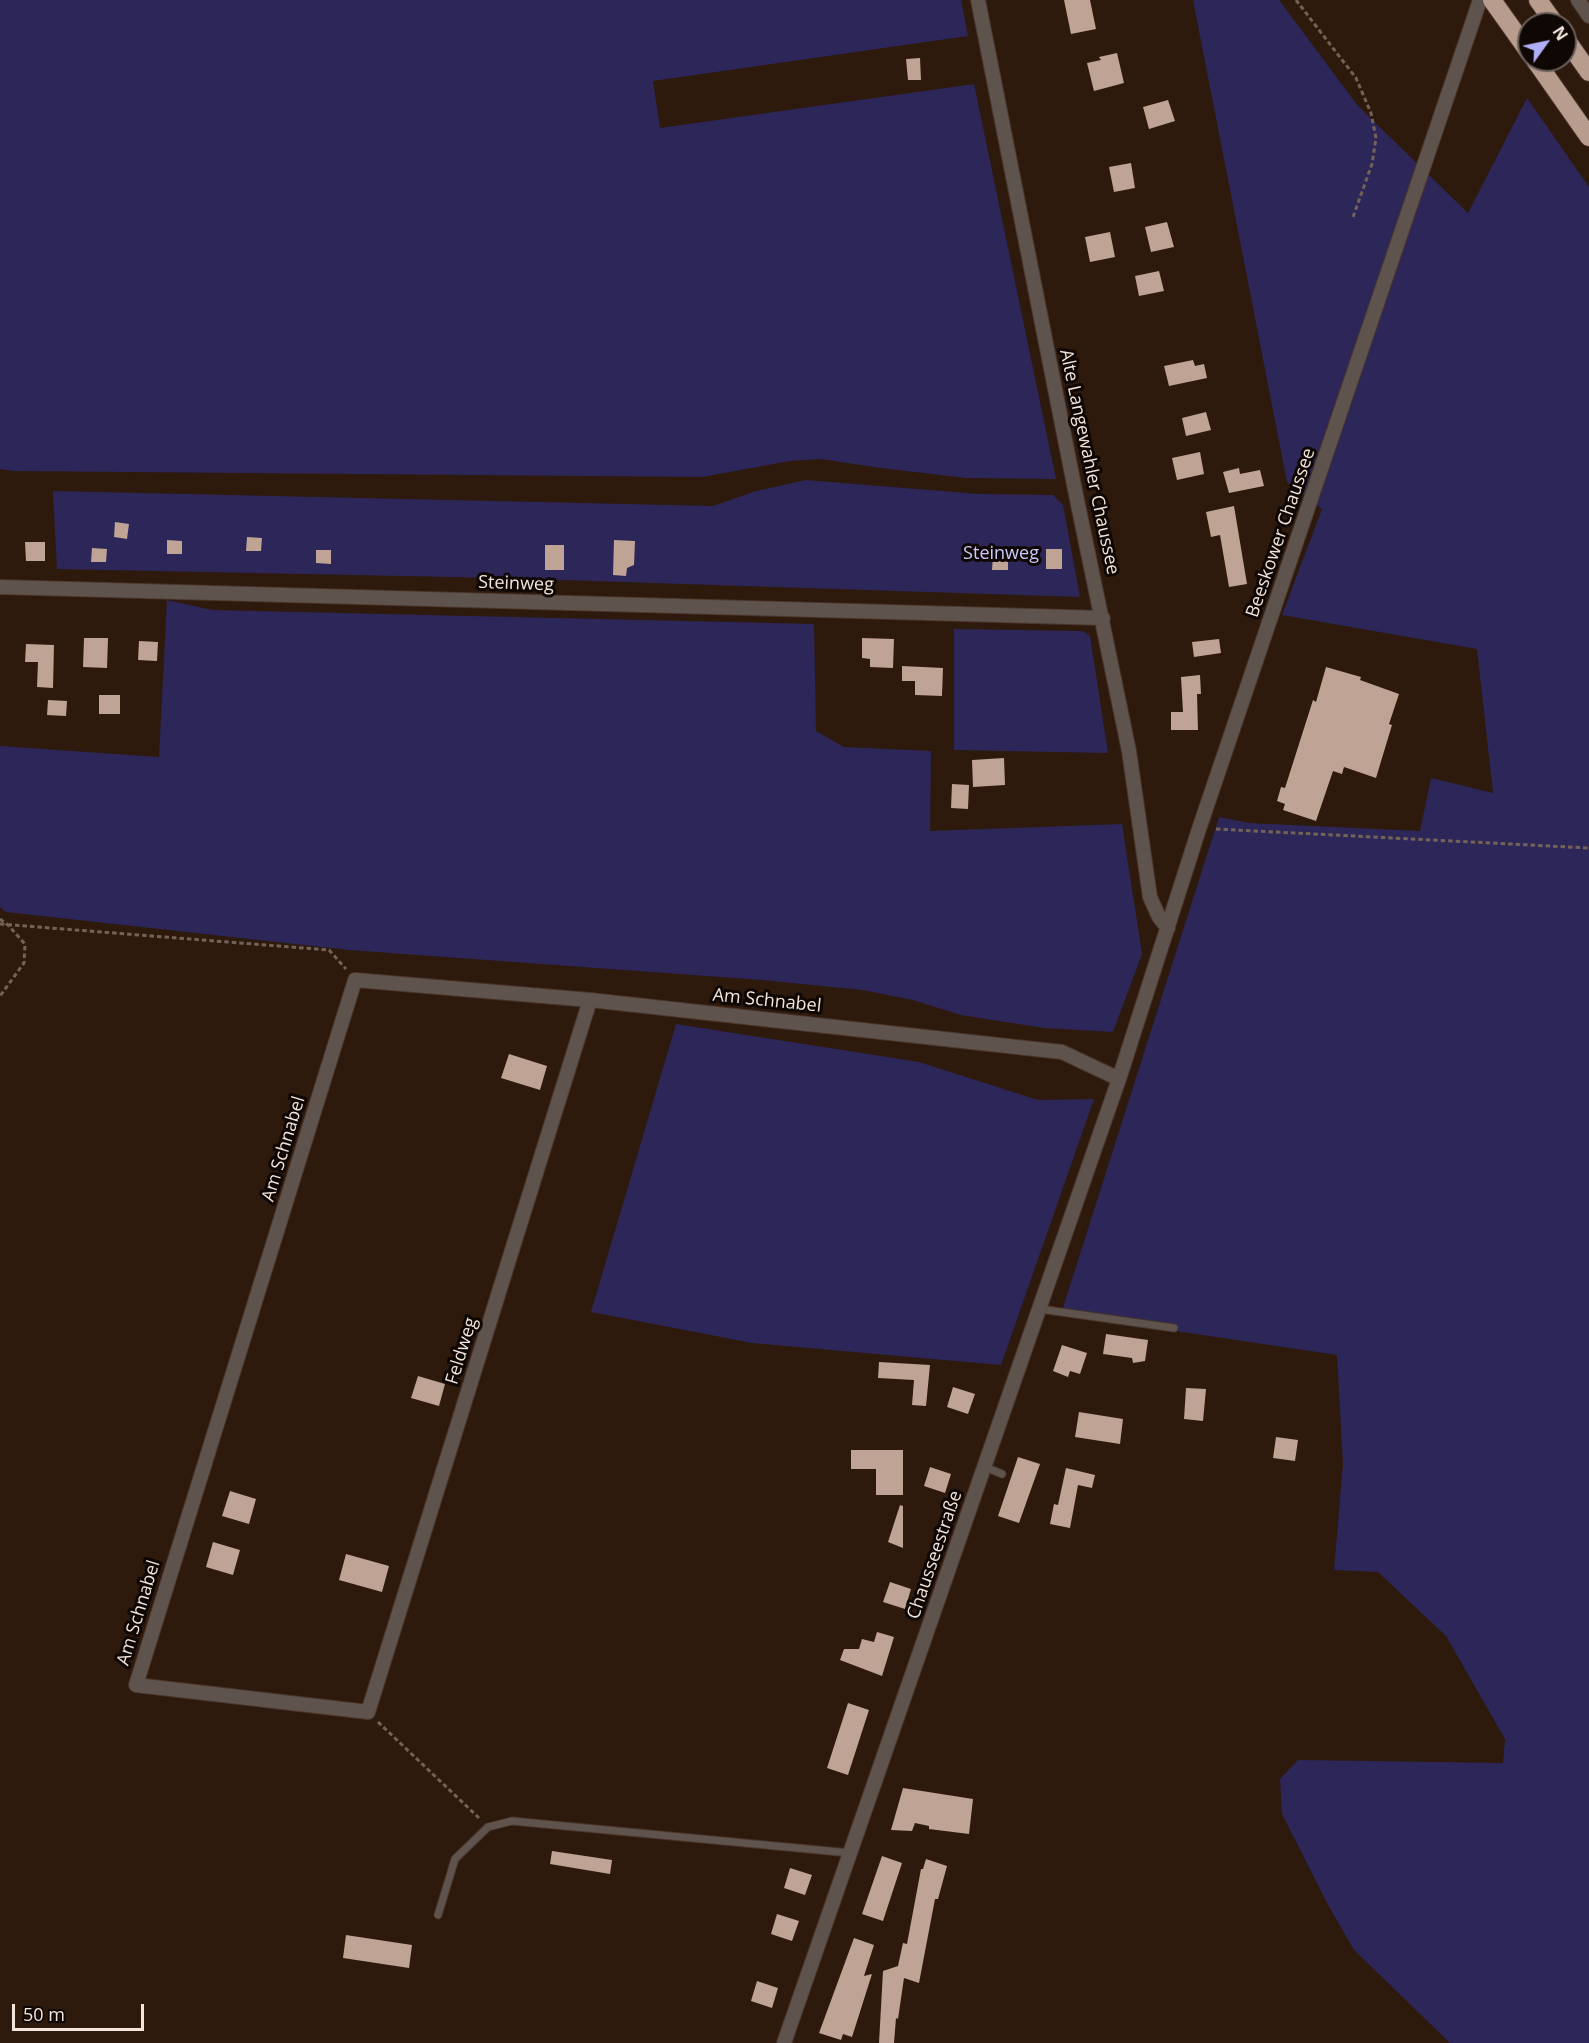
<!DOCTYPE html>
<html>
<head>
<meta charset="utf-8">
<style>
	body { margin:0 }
	#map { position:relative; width:1589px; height:2043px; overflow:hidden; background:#2e190d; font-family:"Open Sans",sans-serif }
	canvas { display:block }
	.north { position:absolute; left:1517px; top:12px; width:60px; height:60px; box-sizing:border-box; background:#0f0703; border:2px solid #6a5f5a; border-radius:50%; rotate:57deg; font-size:16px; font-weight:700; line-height:24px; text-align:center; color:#f3e4dc }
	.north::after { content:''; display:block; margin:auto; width:21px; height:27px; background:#b0aefa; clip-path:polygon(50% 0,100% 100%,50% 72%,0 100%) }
	.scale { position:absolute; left:12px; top:2004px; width:132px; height:27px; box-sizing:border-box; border:3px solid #f3e4dc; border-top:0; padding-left:8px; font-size:18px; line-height:21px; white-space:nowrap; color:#f3e4dc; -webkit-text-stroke:4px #0f0703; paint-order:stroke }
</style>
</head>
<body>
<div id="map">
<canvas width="1589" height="2043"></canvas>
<div class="north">N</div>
<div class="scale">50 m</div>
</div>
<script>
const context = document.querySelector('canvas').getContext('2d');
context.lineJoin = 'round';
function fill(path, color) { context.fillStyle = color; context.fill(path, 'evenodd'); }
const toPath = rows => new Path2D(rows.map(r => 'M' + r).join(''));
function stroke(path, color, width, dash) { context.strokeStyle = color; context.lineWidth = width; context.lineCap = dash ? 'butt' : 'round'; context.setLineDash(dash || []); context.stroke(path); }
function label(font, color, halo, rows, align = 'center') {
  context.font = font + ' "Open Sans",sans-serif'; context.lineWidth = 6; context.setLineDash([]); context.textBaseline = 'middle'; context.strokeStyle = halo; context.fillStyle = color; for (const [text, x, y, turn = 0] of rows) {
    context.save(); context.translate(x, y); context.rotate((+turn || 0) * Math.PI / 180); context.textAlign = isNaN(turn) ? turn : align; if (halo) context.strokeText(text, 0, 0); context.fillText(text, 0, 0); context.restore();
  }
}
fill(toPath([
	[0,0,961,0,968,36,653,81,660,128,974,84,1056,479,966,478,881,468,821,459,790,461,702,477,13,471,0,469],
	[1193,0,1279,0,1358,106,1468,213,1527,98,1589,187,1589,2043,1450,2043,1354,1950,1328,1905,1282,1814,1280,1779,1298,1760,1503,1763,1505,1739,1446,1636,1378,1572,1334,1570,1343,1464,1337,1355,1061,1314,1219,817,1249,823,1420,831,1431,778,1493,793,1477,649,1282,615,1322,509,1287,482],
	[806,480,978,494,1053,495,1063,505,1080,597,501,578,57,569,53,491,713,506,756,491],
	[167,600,212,610,814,624,816,731,844,747,931,751,930,831,1122,824,1142,954,1113,1032,1044,1028,961,1015,913,1000,862,990,762,980,349,950,6,912,0,907,0,746,159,757],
	[954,629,1082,631,1090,636,1108,753,954,750],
	[676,1024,919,1062,1038,1100,1094,1099,1001,1365,752,1343,591,1312]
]), '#2c2758');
fill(toPath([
	[1064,0,1090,0,1096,29,1071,34],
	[1117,53,1124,83,1094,91,1087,63,1101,60,1099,57],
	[920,58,921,80,908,80,906,59],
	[1168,100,1175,121,1149,129,1143,107],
	[1131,163,1135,188,1114,192,1109,167],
	[1167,222,1174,247,1151,252,1145,227],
	[1110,232,1115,257,1090,262,1085,237],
	[1159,271,1164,291,1139,296,1135,276],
	[1193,360,1195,366,1204,364,1207,378,1169,386,1164,366],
	[1206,412,1211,430,1186,436,1182,418],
	[1200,452,1204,474,1177,480,1172,458],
	[1239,468,1240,474,1260,470,1264,486,1229,493,1223,472],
	[1234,506,1247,584,1229,587,1220,535,1211,537,1206,512],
	[115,522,129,524,127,539,114,537],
	[247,537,262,538,261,551,246,551],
	[167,540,182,541,182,554,167,554],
	[614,540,635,541,634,565,627,568,626,576,613,575],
	[25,542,45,542,45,561,26,561],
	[545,545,564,545,564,570,545,570],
	[92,548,107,549,106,562,91,562],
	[1046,549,1062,549,1062,569,1046,569],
	[316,550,331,550,331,564,316,563],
	[993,555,1008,555,1008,570,992,570],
	[84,638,108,638,107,668,83,667],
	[862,638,894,639,893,668,870,667,870,659,862,658],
	[1219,639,1221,653,1194,657,1192,642],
	[139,641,158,642,157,661,138,660],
	[26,644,54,645,53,688,37,687,38,662,25,662],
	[902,666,943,668,942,696,915,695,915,681,902,681],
	[1326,667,1361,677,1360,680,1399,694,1389,724,1392,725,1376,778,1344,767,1342,774,1333,771,1316,821,1283,810,1285,804,1277,801,1281,787,1285,788,1313,700,1316,702],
	[1200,675,1201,694,1197,694,1198,730,1171,730,1171,712,1183,712,1181,677],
	[99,695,120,695,120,714,99,714],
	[48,700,67,701,66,716,47,715],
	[1004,758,1005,785,973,787,972,760],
	[952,784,969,785,968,809,951,808],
	[509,1054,547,1066,540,1090,501,1078],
	[1106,1334,1148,1340,1145,1361,1133,1363,1132,1358,1103,1354],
	[1062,1345,1087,1353,1080,1374,1070,1371,1068,1377,1053,1371],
	[879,1362,930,1365,926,1406,912,1405,914,1380,878,1378],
	[418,1376,445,1384,439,1406,411,1398],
	[953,1387,975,1394,968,1414,947,1407],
	[1186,1388,1206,1389,1203,1421,1184,1419],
	[1079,1412,1123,1419,1120,1444,1075,1437],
	[1276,1437,1298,1440,1295,1461,1273,1458],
	[851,1450,903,1450,903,1495,876,1495,876,1469,851,1469],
	[1018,1457,1040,1464,1019,1523,998,1516],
	[930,1467,951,1474,945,1493,924,1486],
	[1066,1468,1095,1475,1092,1488,1078,1485,1070,1528,1050,1524,1054,1504,1058,1505],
	[230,1491,256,1499,249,1524,222,1516],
	[900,1505,903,1506,903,1548,888,1542],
	[213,1542,240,1550,233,1575,206,1567],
	[346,1554,389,1566,382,1592,339,1580],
	[890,1582,911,1589,905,1609,883,1602],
	[877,1632,894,1637,882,1676,840,1660,844,1649,859,1649,862,1639,874,1642],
	[848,1703,869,1710,848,1775,827,1768],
	[903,1788,973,1799,969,1834,929,1829,929,1826,915,1823,912,1831,891,1830],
	[552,1851,612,1860,610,1874,550,1864],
	[882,1856,902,1863,883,1921,862,1914],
	[926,1859,947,1866,938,1899,935,1899,919,1983,904,1978,898,2019,896,2018,894,2043,879,2043,883,1971,898,1966,903,1943,907,1944,921,1869,923,1869],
	[790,1868,812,1875,805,1895,784,1888],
	[777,1914,799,1921,792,1941,771,1934],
	[346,1935,412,1945,409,1968,343,1958],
	[854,1938,874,1945,864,1976,872,1974,852,2037,843,2034,841,2040,819,2033],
	[757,1981,778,1988,772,2008,751,2001]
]), '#bfa394');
const lane = toPath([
	[1040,1309,1174,1328],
	[985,1467,1002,1474],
	[438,1915,455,1859,488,1827,512,1821,850,1853]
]);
const street = toPath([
	[978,0,1075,490,1129,751,1150,897,1159,917,1168,928],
	[1578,0,1589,16],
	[0,587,1103,618],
	[590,1000,368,1712,136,1685,355,980,590,1000,1062,1052,1119,1079],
	[784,2043,1119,1079,1199,829,1480,0]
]);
const highway = toPath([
	[1492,0,1529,52],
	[1538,0,1555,24],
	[1565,38,1589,72],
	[1535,60,1589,137]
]);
stroke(lane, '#4a352a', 9);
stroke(street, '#4a352a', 16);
stroke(highway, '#4a352a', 20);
stroke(toPath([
	[1296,0,1356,78,1371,113,1376,138,1372,164,1353,217],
	[1216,829,1589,848],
	[0,919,8,925,25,944,24,963,0,996],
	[0,924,329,950,346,969],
	[378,1722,479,1818]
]), '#756257', 3, [4.5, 3]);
stroke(lane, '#5e534d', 7);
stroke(street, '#5e534d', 14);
stroke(highway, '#b89c8d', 18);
label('18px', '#f3e4dc', '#0f0703', [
	["Alte Langewahler Chaussee",1089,462,78],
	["Beeskower Chaussee",1281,533,-71],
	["Steinweg",516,584,2],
	["Am Schnabel",767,1001,6],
	["Am Schnabel",284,1149,-73],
	["Feldweg",462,1351,-73],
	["Chausseestraße",935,1555,-71],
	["Am Schnabel",139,1613,-73]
]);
label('18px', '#c9c9fe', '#0f0703', [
	["Steinweg",1001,554]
]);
</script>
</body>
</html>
